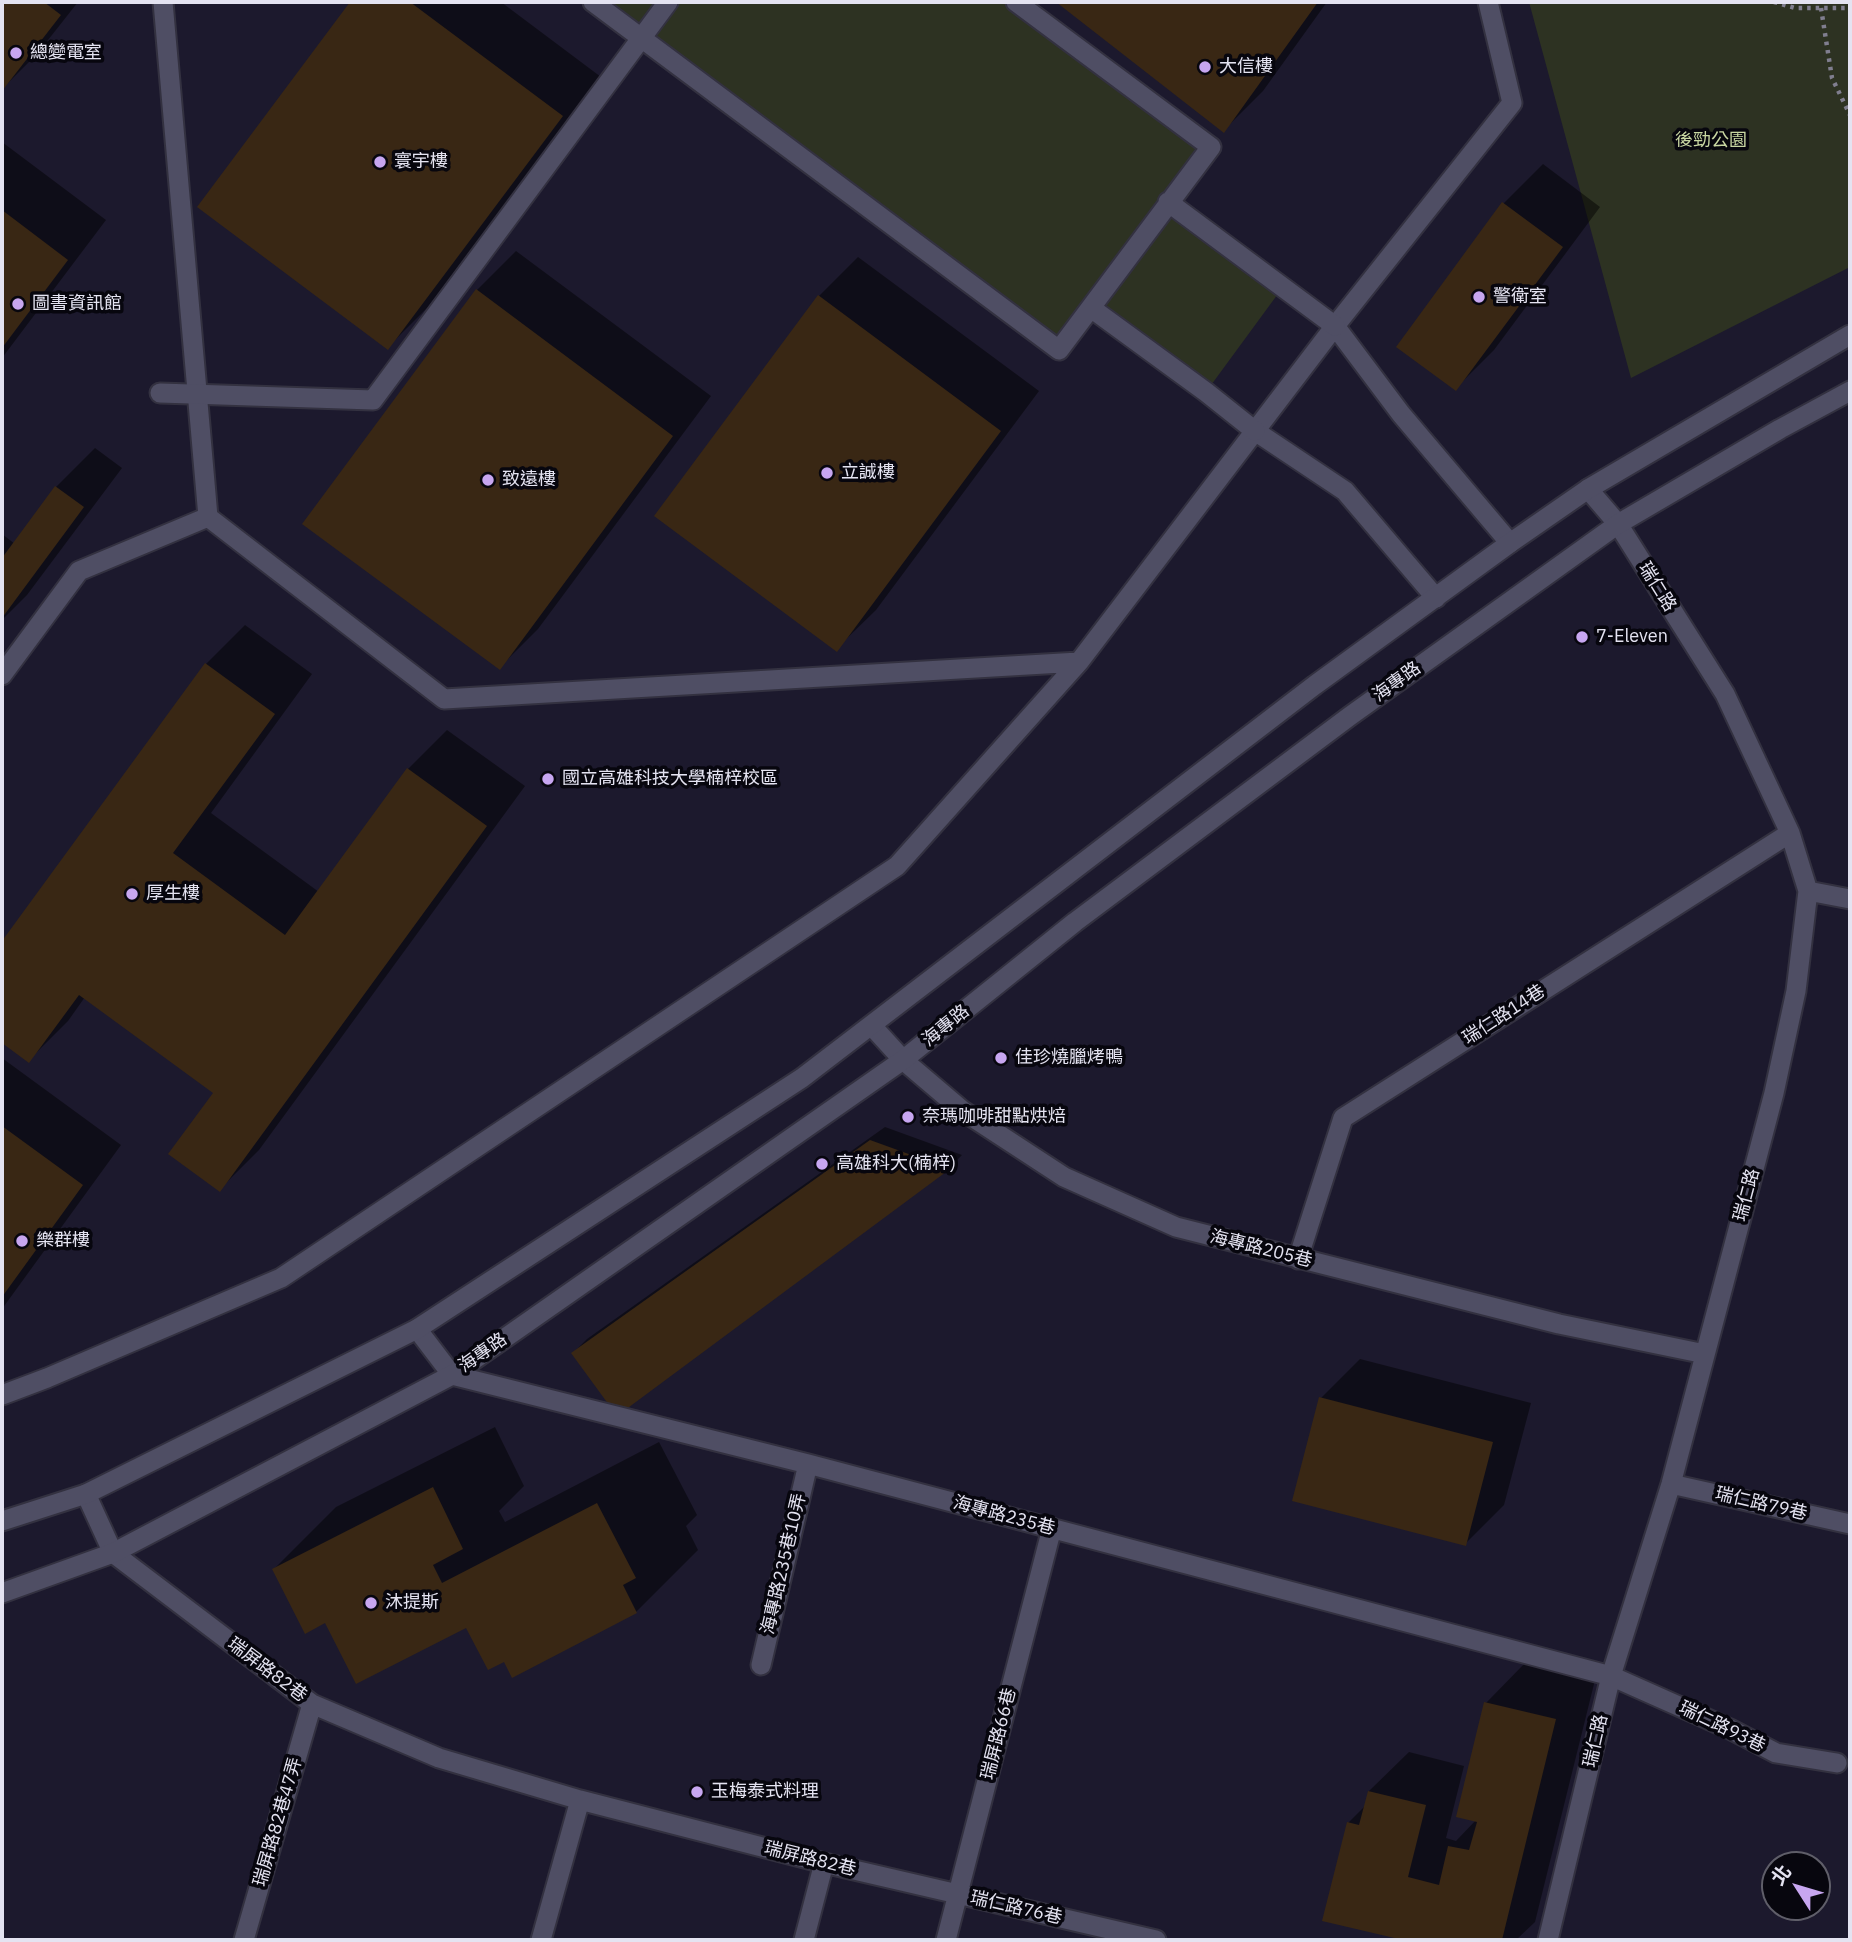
<!DOCTYPE html>
<html>
<head>
<meta charset="utf-8">
<style>
	body { margin:0 }
	#map { position:relative; width:1852px; height:1942px; overflow:hidden; background:#1c192d; font-family:"IBM Plex Sans","Noto Sans TC",sans-serif }
	canvas { display:block }
	.frame { position:absolute; inset:0; border:4px solid #e4e3f1; pointer-events:none }
	.north { position:absolute; left:1761px; top:1851px; width:70px; height:70px; box-sizing:border-box; background:#07060e; border:2px solid #5f5e69; border-radius:50%; rotate:307deg; font-size:19px; font-weight:700; line-height:28px; text-align:center; color:#e4e3f1 }
	.north::after { content:''; display:block; margin:auto; width:24px; height:32px; background:#c7a6f0; clip-path:polygon(50% 0,100% 100%,50% 72%,0 100%) }
</style>
</head>
<body>
<div id="map">
<canvas width="1852" height="1942"></canvas>
<div class="frame"></div>
<div class="north">北</div>
</div>
<script>
const context = document.querySelector('canvas').getContext('2d');
context.lineJoin = 'round';
function fill(path, color) { context.fillStyle = color; context.fill(path, 'evenodd'); }
const toPath = rows => new Path2D(rows.map(r => 'M' + r).join(''));
function stroke(path, color, width, dash) { context.strokeStyle = color; context.lineWidth = width; context.lineCap = dash ? 'butt' : 'round'; context.setLineDash(dash || []); context.stroke(path); }
function label(font, color, halo, rows, align = 'center') {
  context.font = font + ' "IBM Plex Sans","Noto Sans TC",sans-serif'; context.lineWidth = 7; context.setLineDash([]); context.textBaseline = 'middle'; context.strokeStyle = halo; context.fillStyle = color; for (const [text, x, y, turn = 0] of rows) {
    context.save(); context.translate(x, y); context.rotate((+turn || 0) * Math.PI / 180); context.textAlign = isNaN(turn) ? turn : align; if (halo) context.strokeText(text, 0, 0); context.fillText(text, 0, 0); context.restore();
  }
}
fill(toPath([
	[593,2,1016,2,1211,147,1168,202,1283,287,1206,392,1091,308,1059,350],
	[1529,2,1850,2,1850,267,1631,378]
]), '#2d3222');
fill(toPath([
	[2,2,78,2,37,54,2,89],
	[352,2,501,2,601,77,427,308,388,347,199,206],
	[1058,2,1327,2,1263,91,1224,130],
	[2,142,106,220,2,358],
	[1543,164,1600,207,1494,350,1455,389,1504,203],
	[516,251,711,396,538,629,499,668,477,290],
	[858,257,1039,391,876,610,836,649,819,296],
	[95,448,122,468,27,595,2,620,2,534,15,544,56,487],
	[245,625,312,674,211,813,319,892,408,769,447,730,525,786,259,1150,220,1189,216,1093,85,997,68,1021,29,1060,2,1041,2,944,206,664],
	[2,1058,121,1145,2,1309],
	[885,1127,962,1155,949,1168,618,1414,573,1353,587,1339],
	[1360,1359,1531,1403,1504,1505,1465,1544,1321,1398],
	[495,1427,524,1486,499,1511,505,1522,659,1442,697,1515,686,1526,698,1550,636,1612,505,1660,467,1626,326,1621,274,1569,336,1507],
	[1525,1663,1595,1680,1535,1922,1516,1940,1410,1940,1324,1920,1348,1823,1366,1805,1369,1791,1409,1752,1464,1766,1446,1838,1456,1841,1476,1820,1486,1703]
]), '#0007');
fill(toPath([
	[2,2,44,2,61,15,2,91],
	[350,2,410,2,563,116,388,350,197,207],
	[1056,2,1318,2,1224,133],
	[1502,202,1563,247,1456,391,1396,347],
	[2,210,68,260,2,348],
	[476,289,673,436,500,670,302,524],
	[818,295,1001,431,837,652,654,516],
	[55,486,84,507,2,618,2,558],
	[205,663,275,714,173,853,285,935,407,768,487,826,220,1192,168,1154,213,1093,79,995,29,1063,2,1043,2,941],
	[2,1126,83,1185,2,1297],
	[870,1140,950,1169,617,1416,571,1353],
	[1319,1397,1493,1442,1466,1546,1292,1501],
	[433,1487,463,1549,433,1565,442,1583,597,1503,636,1578,623,1585,637,1613,512,1678,504,1662,488,1670,466,1628,356,1684,325,1623,305,1634,272,1569],
	[1484,1702,1556,1719,1502,1940,1403,1940,1322,1921,1347,1822,1359,1825,1368,1791,1426,1805,1408,1877,1439,1885,1448,1846,1469,1850,1477,1822,1456,1817]
]), '#392714');
const service = toPath([
	[163,2,208,517,444,699,1079,662,1335,326,1512,103,1488,2],
	[1335,326,1401,414,1510,543],
	[1255,431,1345,491,1436,598],
	[2,675,79,571,208,517],
	[417,1329,452,1375],
	[2,1395,47,1378,281,1278,897,866,1079,662]
]);
const pedestrian = toPath([
	[593,2,1059,350,1211,147,1016,2],
	[1168,202,1335,326],
	[1091,308,1206,392,1255,431],
	[160,393,373,400,668,2]
]);
const minor = toPath([
	[1808,891,1850,899],
	[872,1026,903,1060,963,1111,1064,1177,1176,1227,1559,1324,1705,1354],
	[1298,1259,1343,1118,1790,833],
	[452,1375,808,1464,1611,1676,1730,1729,1776,1753,1837,1763],
	[1671,1484,1850,1524],
	[86,1494,113,1553,312,1704,439,1758,580,1800,824,1863,1156,1940],
	[761,1665,808,1464],
	[244,1940,312,1704],
	[541,1940,580,1800],
	[804,1940,824,1863],
	[946,1940,1052,1528],
	[1548,1940,1611,1676,1671,1484,1774,1093,1796,991,1808,891,1790,833,1725,694,1618,524,1588,489]
]);
const tertiary = toPath([
	[2,1521,86,1494,417,1329,802,1078,1315,685,1510,543,1588,489,1850,335],
	[2,1593,113,1553,452,1375,903,1060,1075,922,1350,716,1618,524,1780,429,1850,391]
]);
stroke(service, '#333140', 23);
stroke(pedestrian, '#333140', 23);
stroke(minor, '#333140', 23);
stroke(tertiary, '#333140', 23);
stroke(toPath([
	[1774,2,1795,8,1850,8],
	[1821,8,1832,78,1850,115]
]), '#807e8f', 4.5, [3.5, 5]);
stroke(service, '#4f4e64', 19);
stroke(pedestrian, '#4f4e64', 19);
stroke(minor, '#4f4e64', 19);
stroke(tertiary, '#4f4e64', 19);
for (const [x, y, r, color] of [
	[16,53,7,"#c7a6f0"],
	[1205,67,7,"#c7a6f0"],
	[380,162,7,"#c7a6f0"],
	[1479,297,7,"#c7a6f0"],
	[18,304,7,"#c7a6f0"],
	[827,473,7,"#c7a6f0"],
	[488,480,7,"#c7a6f0"],
	[1582,637,7,"#c7a6f0"],
	[548,779,7,"#c7a6f0"],
	[132,894,7,"#c7a6f0"],
	[1001,1058,7,"#c7a6f0"],
	[908,1117,7,"#c7a6f0"],
	[822,1164,7,"#c7a6f0"],
	[22,1241,7,"#c7a6f0"],
	[371,1603,7,"#c7a6f0"],
	[697,1792,7,"#c7a6f0"]
]) { const dot = new Path2D(); dot.arc(x, y, r, 0, 2 * Math.PI); context.fillStyle = color; context.fill(dot); stroke(dot, '#07060e', 2.5); }
label('18px', '#e4e3f1', '#07060e', [
	["總變電室",30,53],
	["大信樓",1219,67],
	["寰宇樓",394,162],
	["警衛室",1493,297],
	["圖書資訊館",32,304],
	["立誠樓",841,473],
	["致遠樓",502,480],
	["7-Eleven",1596,637],
	["國立高雄科技大學楠梓校區",562,779],
	["厚生樓",146,894],
	["佳珍燒臘烤鴨",1015,1058],
	["奈瑪咖啡甜點烘焙",922,1117],
	["高雄科大(楠梓)",836,1164],
	["樂群樓",36,1241],
	["沐提斯",385,1603],
	["玉梅泰式料理",711,1792]
], 'left');
label('18px', '#c8d6a2', '#07060e', [
	["後勁公園",1711,141]
]);
label('18px', '#e4e3f1', '#07060e', [
	["瑞仁路",1657,587,58],
	["海專路",1397,682,-36],
	["瑞仁路14巷",1504,1015,-33],
	["海專路",946,1026,-39],
	["瑞仁路",1747,1195,-75],
	["海專路205巷",1261,1249,14],
	["海專路",483,1353,-35],
	["瑞仁路79巷",1761,1504,13],
	["海專路235巷",1004,1516,15],
	["海專路235巷10弄",784,1564,-77],
	["瑞屏路82巷",267,1670,37],
	["瑞仁路93巷",1722,1727,26],
	["瑞屏路66巷",999,1734,-76],
	["瑞仁路",1596,1741,-77],
	["瑞屏路82巷47弄",278,1822,-74],
	["瑞屏路82巷",810,1859,14],
	["瑞仁路76巷",1016,1908,13]
]);
</script>
</body>
</html>
